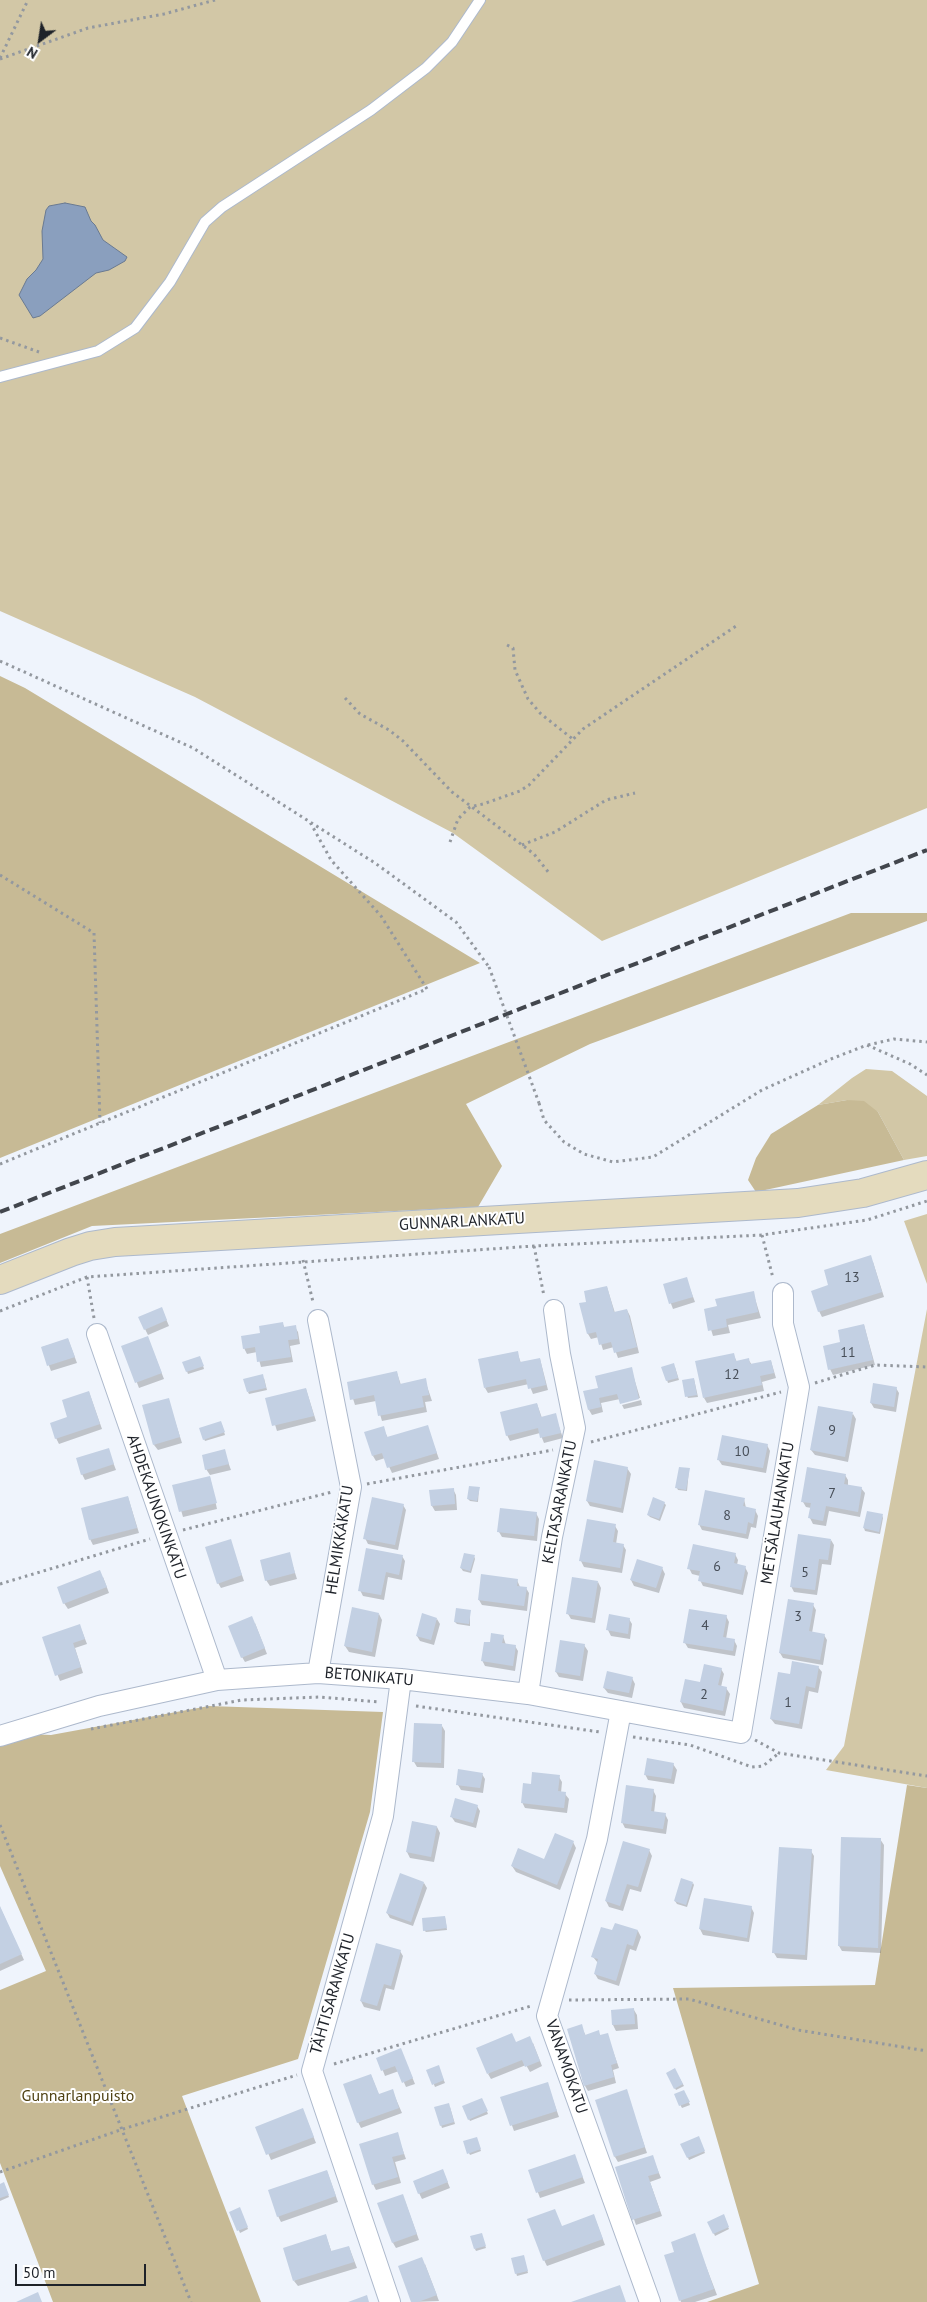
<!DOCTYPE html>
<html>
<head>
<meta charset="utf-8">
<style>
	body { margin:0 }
	#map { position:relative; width:927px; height:2302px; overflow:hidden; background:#eff4fc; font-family:"PT Sans",sans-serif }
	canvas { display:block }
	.north { position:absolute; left:15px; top:15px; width:50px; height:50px; -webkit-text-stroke:4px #fff; paint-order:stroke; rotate:211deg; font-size:14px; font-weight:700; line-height:20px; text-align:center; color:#1e2229 }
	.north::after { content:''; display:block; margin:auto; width:18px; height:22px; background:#1e2229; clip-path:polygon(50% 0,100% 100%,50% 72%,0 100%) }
	.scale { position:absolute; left:15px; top:2264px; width:131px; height:22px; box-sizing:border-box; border:2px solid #1e2229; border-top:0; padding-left:6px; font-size:15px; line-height:18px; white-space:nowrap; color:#1e2229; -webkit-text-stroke:4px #fff; paint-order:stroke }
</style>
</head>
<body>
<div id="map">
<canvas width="927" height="2302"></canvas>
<div class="north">N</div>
<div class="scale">50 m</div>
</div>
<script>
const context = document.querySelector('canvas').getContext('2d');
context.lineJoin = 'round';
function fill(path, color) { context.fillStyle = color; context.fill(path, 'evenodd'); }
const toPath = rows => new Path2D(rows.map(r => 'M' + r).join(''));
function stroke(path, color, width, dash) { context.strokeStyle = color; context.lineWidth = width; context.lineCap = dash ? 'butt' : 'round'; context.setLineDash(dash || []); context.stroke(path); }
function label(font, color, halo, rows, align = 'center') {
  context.font = font + ' "PT Sans",sans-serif'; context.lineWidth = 4; context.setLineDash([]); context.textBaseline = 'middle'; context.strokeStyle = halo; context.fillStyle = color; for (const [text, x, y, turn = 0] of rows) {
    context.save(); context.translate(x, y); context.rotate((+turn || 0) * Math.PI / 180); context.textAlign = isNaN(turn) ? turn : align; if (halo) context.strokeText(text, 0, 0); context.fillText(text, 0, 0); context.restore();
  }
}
fill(toPath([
	[0,0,927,0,927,808,602,941,453,833,195,697,0,611],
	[866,1069,892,1071,927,1096,927,1156,904,1160,878,1112,847,1100,818,1105,852,1078],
	[927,1214,927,1284,904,1221],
	[927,1309,927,1788,826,1770,844,1746]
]), '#d2c7a6');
fill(toPath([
	[0,676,25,688,480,963,0,1158],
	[851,913,927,913,927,921,590,1044,466,1104,502,1166,478,1207,92,1226,0,1263,0,1234],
	[847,1100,864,1101,878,1112,904,1160,756,1192,748,1180,756,1158,771,1134,818,1105],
	[209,1706,383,1712,370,1812,298,2059,182,2096,261,2302,53,2302,0,2163,0,1990,46,1971,0,1866,0,1733,51,1735],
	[907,1785,927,1788,927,2302,707,2302,759,2284,673,1988,875,1985]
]), '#c7ba95');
const water = toPath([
	[65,203,85,207,91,221,95,225,103,240,127,257,125,261,109,270,96,273,40,316,33,318,19,295,27,279,36,270,43,259,42,231,46,210,49,206,65,203]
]);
fill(water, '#8a9fbe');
stroke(water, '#6a7a91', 1);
fill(toPath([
	[873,1262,884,1297,822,1317,819,1311,830,1286],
	[686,1278,695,1302,673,1309,664,1285],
	[607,1287,615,1313,627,1310,630,1316,639,1353,618,1358,614,1347,603,1350,599,1337,591,1339,588,1334,588,1303],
	[753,1292,761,1318,728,1325,730,1333,713,1336,705,1310,718,1307],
	[164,1314,169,1326,148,1335,145,1329],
	[282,1323,285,1328,295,1327,298,1332,300,1344,290,1346,293,1362,261,1367,257,1352,247,1354,244,1348,261,1335],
	[864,1325,875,1365,833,1375,830,1369,842,1343],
	[148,1338,164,1379,139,1388,123,1346],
	[68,1339,77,1363,51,1371,42,1347],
	[517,1352,521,1363,540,1359,548,1390,533,1394,529,1384,488,1393,485,1388],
	[733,1354,737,1362,748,1359,752,1365,771,1361,776,1378,762,1382,764,1391,707,1403,704,1398],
	[201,1359,204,1369,188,1374,184,1363],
	[675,1367,679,1380,668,1383,663,1368],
	[631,1368,640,1398,621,1402,620,1399,601,1403,603,1412,592,1415,589,1410,599,1389],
	[397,1373,401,1385,425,1380,432,1401,425,1402,427,1412,382,1421,376,1401,355,1405,348,1383],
	[264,1378,267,1390,249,1394,248,1392],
	[694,1379,698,1397,688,1398,687,1396],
	[896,1388,899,1393,896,1412,874,1408,871,1403],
	[306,1389,316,1421,277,1431,267,1399],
	[89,1392,102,1429,59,1444,56,1438],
	[168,1399,182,1443,158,1450,154,1445],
	[641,1400,642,1405,624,1409,622,1405],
	[537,1404,542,1418,555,1415,563,1438,544,1443,540,1433,510,1441,507,1435],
	[853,1414,856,1419,848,1462,815,1455,811,1450],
	[222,1425,225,1435,205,1441,204,1439],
	[427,1426,439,1459,392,1473,385,1458,376,1461,373,1456,383,1428,388,1438],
	[767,1445,770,1451,766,1473,722,1465,718,1459],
	[108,1449,116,1470,85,1480,82,1474],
	[224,1451,231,1470,210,1475,206,1469],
	[627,1468,631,1474,623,1513,590,1506,587,1501],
	[689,1470,687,1491,678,1490,677,1488],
	[845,1475,848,1480,848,1486,861,1488,865,1493,860,1517,829,1511,826,1526,813,1524,810,1518,811,1508,806,1507,803,1502],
	[210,1477,217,1509,183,1517,174,1486],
	[453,1489,456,1495,457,1510,435,1511,432,1506,430,1491],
	[479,1489,478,1502,470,1501,468,1499],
	[128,1497,139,1533,93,1545,90,1539],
	[744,1499,746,1508,755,1510,758,1516,756,1528,751,1527,748,1539,702,1530,699,1524],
	[664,1503,666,1505,660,1521,650,1517,648,1515],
	[403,1505,406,1510,398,1550,368,1544,365,1538],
	[536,1513,539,1519,537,1541,502,1537,499,1532],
	[882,1515,883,1518,880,1534,865,1531,864,1528],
	[615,1526,618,1531,616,1544,623,1545,626,1550,622,1573,584,1567,581,1561],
	[230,1540,244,1581,221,1588,218,1583],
	[831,1540,834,1545,831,1565,822,1564,817,1595,794,1592,791,1586],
	[289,1554,297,1579,270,1586,266,1580],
	[735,1554,738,1560,737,1565,745,1567,748,1573,743,1595,703,1586,700,1580,700,1576,692,1574,689,1568],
	[402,1556,405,1561,402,1580,388,1577,384,1600,363,1596,360,1590],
	[474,1556,475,1559,471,1573,463,1571,461,1568],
	[662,1568,665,1574,659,1593,634,1586,631,1580],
	[103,1577,109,1593,68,1609,64,1603],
	[517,1580,520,1587,526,1588,529,1593,527,1611,482,1605,479,1600],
	[598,1582,601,1588,595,1623,571,1619,568,1614],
	[813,1605,816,1610,812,1633,824,1635,827,1640,823,1665,783,1658,780,1653],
	[470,1611,470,1626,457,1624,455,1622],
	[379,1614,382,1620,375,1657,349,1652,345,1646],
	[726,1616,729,1622,726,1639,734,1640,737,1646,735,1656,688,1648,685,1643],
	[437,1619,440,1624,434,1645,420,1641,417,1636],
	[629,1619,632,1624,630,1639,611,1636,608,1630],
	[255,1623,267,1654,245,1662,242,1657],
	[82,1631,87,1644,75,1648,83,1673,60,1681,43,1638],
	[503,1636,506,1645,515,1646,518,1651,515,1671,485,1666,482,1660,491,1644],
	[584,1645,588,1651,583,1681,559,1677,556,1672],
	[818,1667,822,1672,818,1693,809,1691,802,1729,775,1724,771,1719],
	[721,1669,724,1674,721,1687,726,1688,730,1694,725,1716,684,1708,681,1702,686,1680,701,1683],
	[632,1678,635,1684,632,1698,608,1693,604,1688],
	[442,1726,445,1731,444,1768,417,1767,414,1762],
	[673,1764,677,1770,674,1784,648,1780,645,1774],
	[482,1774,485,1779,483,1793,461,1790,458,1785],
	[559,1777,562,1782,561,1793,565,1794,569,1799,567,1813,525,1808,522,1802,532,1785],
	[653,1790,656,1796,654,1813,665,1814,668,1820,666,1834,625,1828,622,1822],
	[477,1806,480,1811,476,1828,455,1822,451,1816],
	[413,1822,437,1827,440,1833,434,1862,410,1858,407,1852],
	[880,1839,884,1845,881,1953,842,1951,839,1946],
	[573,1842,576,1848,560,1890,516,1872,512,1866,545,1860],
	[649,1850,652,1856,641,1892,630,1889,623,1911,609,1907,606,1901],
	[811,1851,814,1856,807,1960,777,1958,774,1953],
	[424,1883,427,1888,413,1926,390,1918,387,1913],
	[693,1883,694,1885,687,1907,677,1904,675,1901],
	[0,1907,24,1960,0,1971],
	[751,1907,754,1913,749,1942,703,1935,700,1929],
	[445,1917,447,1930,426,1932,424,1930],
	[638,1931,641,1937,636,1951,630,1949,619,1986,598,1979,595,1974,598,1963,593,1957,613,1932],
	[400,1951,403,1956,394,1990,386,1988,380,2011,364,2007,361,2001],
	[634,2010,637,2015,638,2029,616,2031,613,2025,612,2012],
	[581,2026,586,2036,598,2032,601,2036,607,2034,619,2068,613,2070,616,2083,588,2091,585,2086],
	[516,2043,533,2043,542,2066,530,2072,526,2065,491,2079,488,2074],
	[403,2055,415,2084,406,2087,399,2071,385,2076,378,2058],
	[439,2069,445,2083,435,2087,428,2070],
	[675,2070,684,2086,676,2090,667,2073],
	[371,2075,379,2095,392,2090,402,2113,361,2128,358,2122],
	[547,2083,559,2117,514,2131,502,2098],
	[626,2091,647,2153,618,2162,615,2157],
	[684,2091,690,2105,682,2108,675,2095],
	[483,2102,488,2114,470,2121,469,2119],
	[450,2107,455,2124,442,2128,441,2125],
	[305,2115,316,2143,271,2160,257,2127],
	[397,2134,406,2159,395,2162,401,2183,376,2190,373,2184],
	[699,2139,705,2153,689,2160,682,2144],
	[477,2140,481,2151,470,2155,469,2153],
	[574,2155,585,2183,540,2198,530,2171],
	[652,2156,661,2178,650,2182,662,2216,636,2225,616,2168],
	[327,2171,338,2202,281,2222,278,2216],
	[443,2171,450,2188,422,2199,419,2193],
	[0,2185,5,2186,9,2197,0,2201],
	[405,2201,419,2240,396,2248,393,2243],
	[241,2211,248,2229,240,2233,231,2212],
	[723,2216,729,2229,715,2236,709,2222],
	[596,2221,605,2245,547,2266,544,2260,562,2227],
	[694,2235,717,2295,695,2302,681,2302,665,2256,676,2253],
	[326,2236,332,2253,349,2247,357,2268,298,2286,294,2281],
	[482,2237,486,2248,476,2251,475,2249],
	[524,2258,528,2273,517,2276,512,2259],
	[425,2264,439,2301,413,2302]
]), '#0003');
fill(toPath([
	[871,1255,882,1292,818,1312,811,1291,828,1285,824,1270],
	[687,1277,693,1297,669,1304,663,1284],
	[607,1286,614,1312,627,1309,637,1347,614,1353,611,1342,599,1345,596,1332,587,1334,579,1303,586,1302,584,1291],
	[754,1291,758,1312,726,1319,727,1327,708,1331,704,1309,717,1306,715,1299],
	[162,1307,167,1320,144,1330,138,1317],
	[283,1322,284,1327,296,1325,298,1339,288,1340,291,1357,257,1362,255,1347,243,1349,241,1336,260,1333,259,1326],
	[864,1324,873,1360,828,1370,823,1346,840,1342,838,1330],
	[148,1336,162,1373,135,1383,121,1346],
	[68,1338,75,1357,47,1366,41,1347],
	[518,1351,520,1362,540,1358,546,1385,528,1389,526,1379,484,1388,478,1359],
	[734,1353,736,1361,749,1358,750,1364,771,1360,774,1373,760,1376,762,1385,703,1398,695,1361],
	[200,1356,204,1366,186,1372,182,1362],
	[674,1363,678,1378,666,1381,661,1367],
	[632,1367,639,1399,620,1404,617,1394,599,1398,601,1407,588,1410,583,1391,598,1388,595,1376],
	[397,1371,400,1384,426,1378,429,1395,422,1396,424,1407,378,1416,374,1395,350,1400,347,1382],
	[263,1374,266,1388,247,1392,243,1379],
	[694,1378,697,1395,685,1397,682,1380],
	[873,1383,897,1387,894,1407,870,1403],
	[306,1388,314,1416,272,1426,265,1398],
	[89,1391,100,1424,55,1439,50,1423,67,1417,62,1400],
	[169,1398,180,1437,153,1445,142,1405],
	[537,1403,541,1417,556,1413,561,1433,540,1438,538,1428,506,1436,500,1412],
	[818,1406,853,1412,845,1457,810,1450],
	[221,1421,225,1432,203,1440,199,1428],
	[428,1425,437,1453,387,1468,382,1453,372,1456,364,1432,384,1426,387,1437],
	[722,1435,768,1444,763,1468,717,1460],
	[109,1448,114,1464,81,1475,76,1458],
	[225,1449,229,1464,205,1470,202,1455],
	[594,1460,628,1467,621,1508,586,1501],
	[679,1467,690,1468,686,1490,675,1488],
	[807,1467,846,1474,844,1484,862,1487,858,1512,826,1506,823,1521,808,1518,811,1503,801,1502],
	[210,1476,217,1503,179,1512,172,1485],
	[469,1486,480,1487,477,1501,467,1499],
	[454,1488,455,1504,431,1506,429,1490],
	[705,1490,745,1498,743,1506,756,1509,753,1524,748,1522,746,1534,698,1525],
	[128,1496,137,1528,89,1540,81,1508],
	[372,1497,404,1504,395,1545,363,1539],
	[653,1497,665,1502,659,1519,647,1515],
	[500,1508,537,1512,534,1536,497,1532],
	[867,1511,883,1514,879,1532,863,1528],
	[587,1519,616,1524,613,1542,624,1544,620,1568,579,1561],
	[798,1534,831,1539,828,1560,819,1559,815,1590,790,1587],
	[231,1539,242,1575,217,1584,205,1547],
	[693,1544,736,1553,734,1563,746,1566,741,1590,698,1581,700,1571,687,1569],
	[366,1548,403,1555,399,1575,386,1572,381,1595,358,1591],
	[290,1552,295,1573,265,1581,260,1560],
	[464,1553,475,1555,470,1571,460,1568],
	[637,1559,663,1567,656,1588,630,1580],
	[100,1570,107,1587,63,1604,57,1587],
	[481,1574,518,1579,517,1586,527,1587,524,1606,478,1600],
	[572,1577,598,1581,592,1618,566,1614],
	[788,1599,814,1603,809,1631,825,1634,820,1660,779,1653],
	[352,1607,379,1613,372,1652,344,1646],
	[456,1608,471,1610,469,1624,454,1622],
	[689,1609,727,1615,723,1637,735,1639,733,1651,683,1643],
	[422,1613,437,1618,431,1640,416,1636],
	[609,1614,630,1618,628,1634,606,1630],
	[252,1616,265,1648,241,1658,228,1626],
	[80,1624,85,1639,73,1643,81,1667,55,1676,42,1637],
	[491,1633,504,1635,502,1643,516,1645,513,1666,481,1661,484,1642,490,1642],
	[560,1640,585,1644,580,1676,555,1672],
	[792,1661,819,1666,815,1688,806,1686,799,1724,770,1719,778,1672,790,1674],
	[704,1664,722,1668,718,1685,727,1687,723,1711,680,1702,685,1679,700,1682],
	[607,1671,633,1677,629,1693,603,1688],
	[414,1723,442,1724,441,1763,412,1762],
	[647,1758,674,1763,671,1779,644,1775],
	[458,1769,483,1773,480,1788,456,1785],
	[532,1772,560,1775,558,1791,566,1792,564,1808,521,1803,523,1783,531,1784],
	[626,1785,654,1789,651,1811,666,1813,663,1829,621,1823],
	[455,1798,478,1805,473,1823,450,1817],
	[412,1821,437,1826,431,1857,406,1852],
	[555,1833,574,1841,557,1885,511,1866,518,1848,544,1859],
	[841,1837,881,1838,878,1948,838,1946],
	[623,1841,650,1849,638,1887,627,1884,620,1906,605,1901],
	[779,1847,812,1849,805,1955,772,1953],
	[400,1873,424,1882,411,1922,386,1913],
	[681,1878,693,1882,686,1905,674,1901],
	[704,1898,752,1906,747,1938,699,1929],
	[0,1906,22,1954,0,1964],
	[445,1916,447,1928,423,1931,422,1918],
	[615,1923,638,1930,633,1946,627,1944,616,1981,594,1974,598,1959,591,1957,601,1927,612,1930],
	[376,1943,401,1950,391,1986,384,1984,377,2006,360,2001],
	[634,2008,635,2024,612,2025,611,2010],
	[582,2024,585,2035,599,2030,600,2035,608,2033,617,2063,611,2065,614,2077,584,2086,567,2029],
	[512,2033,516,2042,530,2036,540,2061,525,2067,522,2060,487,2074,476,2048],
	[401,2048,413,2078,402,2083,395,2066,381,2071,376,2058],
	[439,2065,444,2080,432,2085,426,2070],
	[675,2068,683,2084,674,2089,666,2073],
	[371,2074,379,2094,393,2089,399,2108,357,2123,343,2084],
	[548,2082,557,2111,510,2126,500,2097],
	[627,2089,645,2147,614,2157,595,2100],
	[684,2090,690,2102,679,2106,674,2094],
	[482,2098,488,2111,468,2120,462,2106],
	[449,2103,454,2122,440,2126,434,2107],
	[303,2108,314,2137,266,2155,255,2127],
	[398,2132,404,2154,392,2157,398,2177,372,2185,359,2144],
	[699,2136,705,2151,687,2158,680,2144],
	[477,2137,481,2149,467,2154,463,2141],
	[575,2154,583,2177,536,2193,528,2170],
	[653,2155,659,2173,648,2176,660,2211,632,2220,615,2167],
	[443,2169,448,2182,418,2194,413,2181],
	[327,2170,336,2196,277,2217,268,2190],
	[4,2182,9,2195,0,2198,0,2184],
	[403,2194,417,2234,392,2243,377,2203],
	[240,2207,248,2227,237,2231,229,2212],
	[555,2209,562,2226,594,2214,603,2239,543,2261,527,2219],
	[724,2214,729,2227,713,2234,707,2222],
	[482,2233,486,2246,474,2249,470,2236],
	[695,2233,714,2289,679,2301,664,2255,674,2252,671,2242],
	[326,2234,331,2251,349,2246,354,2262,293,2281,283,2248],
	[524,2255,528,2271,515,2274,511,2258],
	[422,2257,437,2295,418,2302,411,2302,398,2266],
	[620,2285,626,2302,571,2302],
	[38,2292,42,2302,16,2302],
	[367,2295,369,2302,348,2302]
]), '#c3d0e3');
const lane = toPath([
	[0,377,98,351,135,328,170,282,205,222,222,207,371,110,426,68,452,42,480,0]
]);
const street = toPath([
	[97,1334,217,1680],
	[318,1673,351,1487,318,1320],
	[528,1694,552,1537,575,1428,560,1354,554,1310],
	[621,1711,597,1839,547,2016,650,2302],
	[0,1736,99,1706,217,1680,318,1673,401,1679,528,1694,741,1733,799,1387,783,1324,783,1293],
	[390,2302,312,2071,383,1816,401,1679]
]);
const secondary = toPath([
	[0,1280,71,1252,90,1246,115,1242,798,1203,863,1193,927,1175]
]);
stroke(lane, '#adb9cc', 12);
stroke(street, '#adb9cc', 22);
stroke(secondary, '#adb9cc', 30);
stroke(toPath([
	[0,58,28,0],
	[0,59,88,28,164,14,215,0],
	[0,338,39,352],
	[507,645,513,648,515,670,528,699,541,714,574,740],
	[0,661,193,748,375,863,456,922,489,967],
	[345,698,360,714,389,730,403,741,452,792,534,854,549,873],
	[450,842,458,819,470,807,483,804,520,791,529,785,583,729,739,624],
	[522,845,555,832,606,800,635,793],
	[0,875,94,933,100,1123],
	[868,1045,894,1039,927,1042],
	[539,1103,544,1120,564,1142,584,1154,613,1162,653,1157,762,1090,831,1059,867,1045,910,1064,927,1075],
	[0,1164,427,989,381,916,331,860,310,822],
	[762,1235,773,1278],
	[534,1246,544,1296],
	[303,1260,313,1302],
	[87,1277,94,1318],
	[0,1311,87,1277,534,1246,762,1235,867,1220,927,1201],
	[815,1383,875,1365,927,1367],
	[591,1442,781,1392],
	[367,1484,553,1450],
	[183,1530,332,1492],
	[0,1584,150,1539],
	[416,1706,600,1732],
	[91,1729,242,1700,319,1697,380,1702],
	[633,1737,690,1745,752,1767,763,1766,779,1753],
	[755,1740,779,1753,927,1776],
	[0,1825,191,2302],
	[569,2000,689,1999,798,2030,927,2051],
	[334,2064,531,2006],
	[0,2172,123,2129,297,2075]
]), '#93989f', 3, [2.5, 4]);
stroke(lane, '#fff', 10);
stroke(street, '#fff', 20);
stroke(secondary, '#e4dbbe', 28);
stroke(toPath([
	[0,1212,927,850]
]), '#42464d', 4, [10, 5]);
stroke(toPath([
	[489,967,539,1103]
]), '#93989f', 3, [2.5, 4]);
label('14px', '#474e58', null, [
	["13",852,1278],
	["11",848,1353],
	["12",732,1375],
	["9",832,1431],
	["10",742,1452],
	["7",832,1494],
	["8",727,1516],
	["6",717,1567],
	["5",805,1573],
	["3",798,1617],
	["4",705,1626],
	["2",704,1695],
	["1",788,1703]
]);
label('16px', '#1e2229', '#fff', [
	["GUNNARLANKATU",462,1222,-3],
	["KELTASARANKATU",560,1502,-79],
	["AHDEKAUNOKINKATU",156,1507,71],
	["METSÄLAUHANKATU",778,1513,-81],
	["HELMIKKÄKATU",340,1540,-81],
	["BETONIKATU",369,1677,5],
	["TÄHTISARANKATU",333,1994,-74],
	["VANAMOKATU",566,2067,71]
]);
label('16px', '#504214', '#fff', [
	["Gunnarlanpuisto",78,2096]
]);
</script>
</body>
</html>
